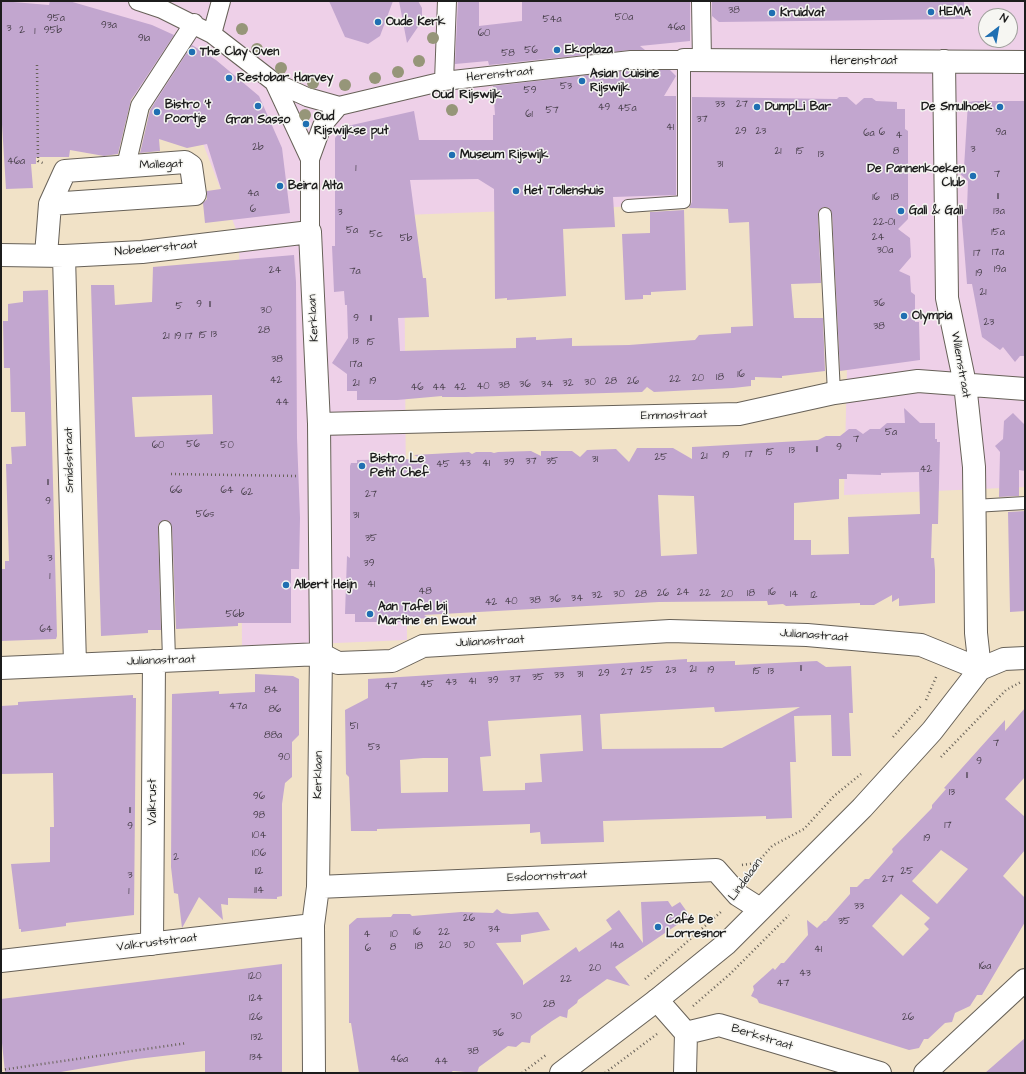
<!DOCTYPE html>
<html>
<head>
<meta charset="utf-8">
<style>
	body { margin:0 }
	#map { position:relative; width:1026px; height:1074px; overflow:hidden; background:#f1e2c7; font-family:"Architects Daughter",sans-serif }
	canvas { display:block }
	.frame { position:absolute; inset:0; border:2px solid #1c1c1c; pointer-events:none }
	.north { position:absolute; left:978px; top:8px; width:40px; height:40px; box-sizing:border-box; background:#f6f6f2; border:1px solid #9f9f9c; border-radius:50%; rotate:31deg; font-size:11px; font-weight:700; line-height:16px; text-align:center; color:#1c1c1c }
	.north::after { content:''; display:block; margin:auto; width:14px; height:18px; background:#1f6fb2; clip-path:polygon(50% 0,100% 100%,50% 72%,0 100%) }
</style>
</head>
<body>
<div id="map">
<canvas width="1026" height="1074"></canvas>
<div class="frame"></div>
<div class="north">N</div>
</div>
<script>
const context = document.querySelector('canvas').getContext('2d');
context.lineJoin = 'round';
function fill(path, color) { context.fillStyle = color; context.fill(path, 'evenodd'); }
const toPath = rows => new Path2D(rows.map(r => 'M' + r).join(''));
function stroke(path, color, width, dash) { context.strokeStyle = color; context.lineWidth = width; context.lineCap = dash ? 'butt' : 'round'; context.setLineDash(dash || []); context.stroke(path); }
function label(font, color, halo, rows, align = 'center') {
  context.font = font + ' "Architects Daughter",sans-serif'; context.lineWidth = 3; context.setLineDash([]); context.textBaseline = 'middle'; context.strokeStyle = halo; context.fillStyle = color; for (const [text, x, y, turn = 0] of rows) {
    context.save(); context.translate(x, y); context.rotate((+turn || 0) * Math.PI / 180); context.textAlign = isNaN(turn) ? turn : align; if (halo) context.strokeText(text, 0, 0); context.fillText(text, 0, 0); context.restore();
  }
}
fill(toPath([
	[1,1,1025,1,1025,487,844,495,851,198,404,215,407,640,242,647,239,237,194,120,51,62],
	[986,16,1010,16,1010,40,986,40]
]), '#eed0e8');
fill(toPath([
	[1,1,49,5,50,1,69,1,152,25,174,35,131,100,118,154,104,156,70,150,69,157,36,157,36,164,31,164,33,188,6,189,1,108],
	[329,1,393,1,380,36,368,44,345,37],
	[399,1,418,1,422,8,422,21,407,43],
	[458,1,479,1,479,26,522,21,522,1,690,1,690,41,640,46,645,50,630,50,489,65,488,61,455,64],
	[712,1,964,1,964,19,719,22,712,16],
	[192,45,216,60,259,96,282,148,290,213,205,223,203,203,207,199,207,191,221,189,207,144,187,148,159,139,160,151,140,153,150,110],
	[632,70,670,70,676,76,664,96,676,96,676,195,613,197,615,227,563,229,566,296,507,300,507,298,495,299,494,189,478,179,410,180,423,278,426,278,429,317,398,318,400,351,516,348,516,338,536,337,536,340,572,338,572,346,629,345,695,340,699,335,731,333,731,327,753,326,749,222,729,223,728,209,689,208,692,202,692,97,837,99,839,97,847,97,856,105,864,98,872,98,876,101,897,102,897,109,905,109,905,129,908,131,908,219,898,229,910,238,911,257,899,271,910,276,911,292,915,295,915,322,919,322,920,360,840,371,832,214,829,208,824,207,819,210,818,214,821,283,791,284,794,318,823,318,825,371,782,376,782,378,755,377,755,380,751,380,751,386,733,388,654,392,647,387,642,392,465,397,442,397,442,396,397,400,357,400,357,391,347,391,347,374,332,363,348,338,347,305,345,305,344,291,334,292,332,246,335,246,335,138,343,127,414,111,419,140,493,140,493,115,495,115,493,86],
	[975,101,1025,101,1025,356,1020,356,1015,362,1003,347,1000,350,982,337,972,284,967,284,961,209,967,209,968,181,959,173,964,168,968,102],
	[684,210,686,290,651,292,651,295,643,295,643,299,625,300,622,234,650,233,650,212],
	[294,255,296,282,297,438,300,518,299,569,291,569,291,623,238,623,238,626,176,629,172,527,169,521,164,520,159,523,158,527,161,630,148,630,148,633,101,636,91,285,114,285,115,305,152,302,153,267],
	[212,395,213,434,135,437,132,397],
	[48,290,57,636,56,639,1,641,1,569,5,569,5,561,9,561,6,464,12,464,11,447,26,446,25,412,11,412,10,368,4,368,3,321,8,321,8,304,23,302,23,291],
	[904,408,920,423,935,423,935,439,937,439,937,442,940,442,938,524,932,524,931,558,934,558,935,570,935,603,899,606,899,598,892,602,892,595,874,605,860,605,860,603,786,606,783,604,768,605,767,601,659,602,424,615,429,618,401,620,404,622,355,622,355,614,345,614,347,556,350,558,350,466,351,463,357,463,357,460,422,459,414,455,469,452,472,454,476,452,491,452,494,453,498,452,531,451,541,456,541,451,572,451,580,457,587,450,616,449,629,462,637,448,673,448,692,459,692,447,818,440,826,436,840,436,849,429,856,429,863,434,870,429,880,429,887,423,905,423],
	[919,472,920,514,848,517,849,554,811,555,811,540,794,540,794,503,839,499,839,479,847,479,847,474,881,475,881,473],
	[658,495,694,496,697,554,661,556],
	[1013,413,1025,425,1025,471,1019,470,1019,496,999,497,1000,452,995,446,1003,439,1004,421],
	[1025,511,1025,611,1010,612,1008,512],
	[687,659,687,662,735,661,735,665,817,661,826,667,851,666,853,713,849,713,851,756,832,756,831,715,794,716,796,762,790,762,792,818,766,819,766,816,603,821,604,842,541,844,540,832,530,833,530,824,377,829,377,831,351,831,349,777,346,774,345,710,368,698,368,679],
	[714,707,715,712,800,707,722,748,602,749,600,714],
	[581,715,583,751,540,754,542,782,525,783,525,790,483,791,480,757,491,756,488,721],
	[423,758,448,758,448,792,401,793,400,760],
	[255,674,293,676,299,679,299,735,292,742,292,777,285,783,282,804,282,896,277,897,277,899,228,898,228,905,221,904,223,920,199,897,182,928,178,894,174,893,171,867,172,694,219,691,219,694,255,692],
	[133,695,133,698,136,698,134,915,66,923,66,926,21,932,21,929,19,929,11,864,50,862,50,827,54,827,53,773,1,774,1,706,18,705,18,702],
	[1025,708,1025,777,1005,799,1025,817,1025,850,1003,876,1025,898,1025,922,982,995,977,995,970,1006,955,1013,952,1022,945,1023,928,1039,924,1039,919,1048,909,1050,759,1003,757,999,751,996,754,990,753,986,773,968,775,970,781,963,784,963,808,935,807,920,817,928,824,921,826,921,850,894,850,887,857,887,865,879,869,879,893,852,892,849,932,808,932,805,946,789,944,788,1005,720,1005,731],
	[941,850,968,869,937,904,912,881],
	[901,894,930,918,924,924,929,929,903,956,872,926],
	[668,901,672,907,680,902,690,916,615,967,630,986,607,979,578,1000,577,1003,568,1010,567,1018,560,1016,552,1021,531,1036,530,1043,522,1042,516,1047,508,1046,479,1067,477,1073,453,1071,450,1073,359,1073,351,1023,349,1023,349,925,357,918,391,917,393,914,410,914,412,916,461,912,493,913,497,909,502,913,511,914,538,912,550,930,521,935,521,942,496,943,523,981,523,985,576,947,579,952,612,929,606,920,619,910,643,943,641,902],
	[282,964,282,1073,205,1073,205,1051,137,1059,55,1073,5,1073,1,1033,1,999],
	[1025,1038,1025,1073,985,1073]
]), '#c2a6cf');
const service = toPath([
	[628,206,684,202,684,60],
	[825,214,834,393],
	[974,506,1025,503],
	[165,527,169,660]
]);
const pedestrian = toPath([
	[138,1,162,9,212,34,274,82,307,97,339,106,444,81,631,60,684,60],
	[701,1,702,61],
	[212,34,221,1],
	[444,81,447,1],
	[274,82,310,159],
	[126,166,140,106,194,23],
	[310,232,310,159,322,126,339,106]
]);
const minor = toPath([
	[684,60,1025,62],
	[1,255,64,256,142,252,310,232,319,424,321,654,318,887,313,925,314,1073],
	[46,255,50,204,195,194,191,166,185,162,65,171,50,204],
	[64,256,75,664],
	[319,424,739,414,834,393,918,381,1025,389],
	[1,668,321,654,338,663,392,661,423,646,670,631,807,635,921,645,980,669,976,633,974,467,965,384,947,298,944,61],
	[318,887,716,870,738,895,760,909],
	[152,944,154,661],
	[1,961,313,925],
	[657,1000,686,1033],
	[686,1033,719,1025,880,1073],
	[685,1073,686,1033],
	[925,1073,1025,980]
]);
const secondary = toPath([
	[561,1073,657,1000,726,944,862,808,932,731,980,669,1004,659,1025,658]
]);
stroke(service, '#676158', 14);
stroke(pedestrian, '#676158', 20);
stroke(minor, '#676158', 24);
stroke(secondary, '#676158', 24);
stroke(toPath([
	[37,65,38,161,45,164],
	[171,474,298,476],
	[926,700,937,675],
	[893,737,921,706],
	[941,757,1006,690,1021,682],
	[742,865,756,863],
	[749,875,757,863,772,846,804,829,834,796,861,774],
	[645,979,722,911],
	[693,1006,730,974,789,915],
	[1,1070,187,1043],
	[522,1073,546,1055],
	[605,1073,657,1034]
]), '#676158', 2.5, [1, 3]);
stroke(service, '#fff', 12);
stroke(pedestrian, '#fff', 18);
stroke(minor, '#fff', 22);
stroke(secondary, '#fff', 22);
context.fillStyle = '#969679';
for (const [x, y] of [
	[242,29],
	[433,38],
	[257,49],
	[419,61],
	[281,68],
	[398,72],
	[375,78],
	[313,83],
	[345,85],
	[452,110],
	[305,115]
]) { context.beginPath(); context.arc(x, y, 6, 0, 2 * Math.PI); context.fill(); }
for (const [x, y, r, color] of [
	[931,12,4,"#1f6fb2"],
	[772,13,4,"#1f6fb2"],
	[378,22,4,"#1f6fb2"],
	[557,50,4,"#1f6fb2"],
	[192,52,4,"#1f6fb2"],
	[229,78,4,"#1f6fb2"],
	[582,81,4,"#1f6fb2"],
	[258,106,4,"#1f6fb2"],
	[757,107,4,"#1f6fb2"],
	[1000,107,4,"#1f6fb2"],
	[157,112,4,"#1f6fb2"],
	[306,124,4,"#1f6fb2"],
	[452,155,4,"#1f6fb2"],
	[973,176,4,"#1f6fb2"],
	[280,186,4,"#1f6fb2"],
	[516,191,4,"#1f6fb2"],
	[901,211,4,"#1f6fb2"],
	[904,316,4,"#1f6fb2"],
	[362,466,4,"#1f6fb2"],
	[286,585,4,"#1f6fb2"],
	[370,614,4,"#1f6fb2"],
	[658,927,4,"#1f6fb2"]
]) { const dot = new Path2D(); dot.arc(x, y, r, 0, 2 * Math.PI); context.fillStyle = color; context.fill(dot); stroke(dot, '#f6f6f2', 1.5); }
label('10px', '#463e49', null, [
	["38",734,11],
	["50a",624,18],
	["95a",56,19],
	["54a",552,20],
	["93a",109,26],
	["46a",676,28],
	["3",9,29],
	["2",22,31],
	["95b",53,31],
	["1",35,32],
	["60",484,34],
	["91a",144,39],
	["56",531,51],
	["58",508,54],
	["53",566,87],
	["59",530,91],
	["33",720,105],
	["27",742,105],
	["49",604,108],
	["45a",627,109],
	["57",552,111],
	["61",529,115],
	["37",702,120],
	["41",670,128],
	["29",741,132],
	["23",761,132],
	["6",882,133],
	["9a",1001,133],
	["6a",869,134],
	["4",899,136],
	["2b",258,148],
	["3",973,150],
	["21",778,152],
	["15",800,152],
	["8",896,152],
	["13",821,155],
	["46a",16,162],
	["31",720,165],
	["1",356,169],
	["7",997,175],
	["4a",253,194],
	["11",998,197],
	["16",876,198],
	["18",895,198],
	["6",253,210],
	["13a",999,212],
	["3",340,213],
	["22-01",884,223],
	["5a",352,231],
	["15a",998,233],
	["5c",376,235],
	["24",878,238],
	["5b",406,239],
	["30a",885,251],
	["17a",998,253],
	["17",977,254],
	["19a",1000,270],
	["24",275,271],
	["7a",355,272],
	["19",979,274],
	["21",983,293],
	["36",879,304],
	["9",199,305],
	["11",210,305],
	["5",179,307],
	["30",266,311],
	["9",356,319],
	["11",371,319],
	["23",989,323],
	["38",879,327],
	["28",264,331],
	["13",214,335],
	["15",203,336],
	["21",166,337],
	["19",178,337],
	["17",189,337],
	["13",356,342],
	["15",371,343],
	["38",277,360],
	["17a",356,365],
	["16",741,375],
	["18",720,378],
	["20",698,379],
	["22",675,380],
	["42",276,381],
	["19",373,382],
	["28",611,382],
	["26",633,382],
	["30",590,383],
	["21",356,384],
	["32",568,384],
	["36",525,385],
	["34",547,385],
	["38",504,386],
	["40",483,387],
	["46",417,388],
	["44",439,388],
	["42",460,388],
	["44",282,403],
	["5a",891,433],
	["7",856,440],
	["56",193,445],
	["60",158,446],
	["50",227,446],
	["9",839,448],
	["11",817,450],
	["13",792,451],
	["15",770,453],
	["17",749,455],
	["19",726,456],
	["21",704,457],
	["25",661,458],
	["31",595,460],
	["37",531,462],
	["35",552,462],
	["39",509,463],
	["43",465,464],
	["41",486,464],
	["45",443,465],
	["42",926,470],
	["11",48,483],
	["66",176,491],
	["64",227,491],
	["62",247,493],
	["27",371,495],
	["9",48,502],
	["56s",205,515],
	["31",356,516],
	["35",371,539],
	["3",50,559],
	["39",369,564],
	["1",50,577],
	["41",371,585],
	["48",425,592],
	["24",683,593],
	["16",772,593],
	["26",663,594],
	["22",705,594],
	["18",751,594],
	["30",619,595],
	["28",641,595],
	["20",727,595],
	["14",794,595],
	["32",597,596],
	["12",814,596],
	["34",577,599],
	["36",555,600],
	["38",535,601],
	["40",511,602],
	["42",491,603],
	["56b",235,615],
	["64",46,630],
	["11",801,669],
	["21",693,670],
	["25",647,671],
	["23",671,671],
	["19",711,671],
	["15",757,672],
	["13",771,672],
	["27",627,673],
	["29",604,674],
	["31",580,675],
	["33",559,676],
	["35",538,678],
	["37",515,680],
	["39",493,681],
	["41",472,682],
	["43",451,683],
	["45",427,685],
	["47",391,687],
	["84",271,691],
	["47a",238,707],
	["86",275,710],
	["51",354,727],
	["88a",273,736],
	["7",996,744],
	["53",374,748],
	["90",284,758],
	["9",979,762],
	["11",967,776],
	["13",952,793],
	["96",259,797],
	["11",130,811],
	["98",259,816],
	["17",948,826],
	["9",130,827],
	["104",259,836],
	["19",927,839],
	["106",259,854],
	["2",176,858],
	["112",259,872],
	["25",907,872],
	["3",130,876],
	["27",888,880],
	["114",259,891],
	["1",129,892],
	["33",859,907],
	["26",469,919],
	["35",844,922],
	["34",494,930],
	["16",417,933],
	["22",444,933],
	["4",367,935],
	["10",394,935],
	["20",445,946],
	["30",469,946],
	["14a",617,946],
	["18",419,947],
	["8",393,948],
	["6",368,949],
	["41",818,950],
	["16a",985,967],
	["20",595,969],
	["43",805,974],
	["120",255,977],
	["22",566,980],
	["47",783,984],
	["124",256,999],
	["28",549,1005],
	["30",516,1017],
	["126",256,1018],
	["26",908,1018],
	["36",498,1034],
	["132",257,1038],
	["38",473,1052],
	["134",256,1058],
	["46a",399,1060],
	["44",441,1062]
]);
label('bold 12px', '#1c1c1c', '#f6f6f2', [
	["HEMA",939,12],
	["Kruidvat",780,13],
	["Oude Kerk",386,22],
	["Ekoplaza",565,50],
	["The Clay Oven",200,52],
	["Asian Cuisine",590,74],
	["Rijswijk",590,88],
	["Restobar Harvey",237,78],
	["Bistro 't",165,105],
	["Poortje",165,119],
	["DumpLi Bar",765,107],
	["De Smulhoek",992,107,"right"],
	["Oud",314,117],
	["Rijswijkse put",314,131],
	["Gran Sasso",258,120,"center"],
	["Museum Rijswijk",460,155],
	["De Pannenkoeken",965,169,"right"],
	["Club",965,183,"right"],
	["Beira Alta",288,186],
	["Het Tollenshuis",524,191],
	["Gall & Gall",909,211],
	["Olympia",912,316],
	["Bistro Le",370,459],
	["Petit Chef",370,473],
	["Albert Heijn",294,585],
	["Aan Tafel bij",378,607],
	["Martine en Ewout",378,621],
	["Café De",666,920],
	["Lorresnor",666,934]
], 'left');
label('12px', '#1c1c1c', '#f6f6f2', [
	["Herenstraat",864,61],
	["Herenstraat",500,75,-6],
	["Mallegat",161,165,-2],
	["Nobelaerstraat",156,249,-5],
	["Kerklaan",314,318,-93],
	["Willemstraat",960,365,80],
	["Emmastraat",674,416,-1],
	["Smidsstraat",70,460,-91],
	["Julianastraat",814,636,4],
	["Julianastraat",490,642,-3],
	["Julianastraat",161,661,-2],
	["Kerklaan",319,775,-89],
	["Valkrust",153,802,-90],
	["Esdoornstraat",547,877,-2],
	["Lindelaan",746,880,-54],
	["Valkruststraat",157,943,-7],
	["Berkstraat",762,1038,17]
]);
label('bold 13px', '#1c1c1c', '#f6f6f2', [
	["Oud Rijswijk",467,95]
]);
</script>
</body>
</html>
